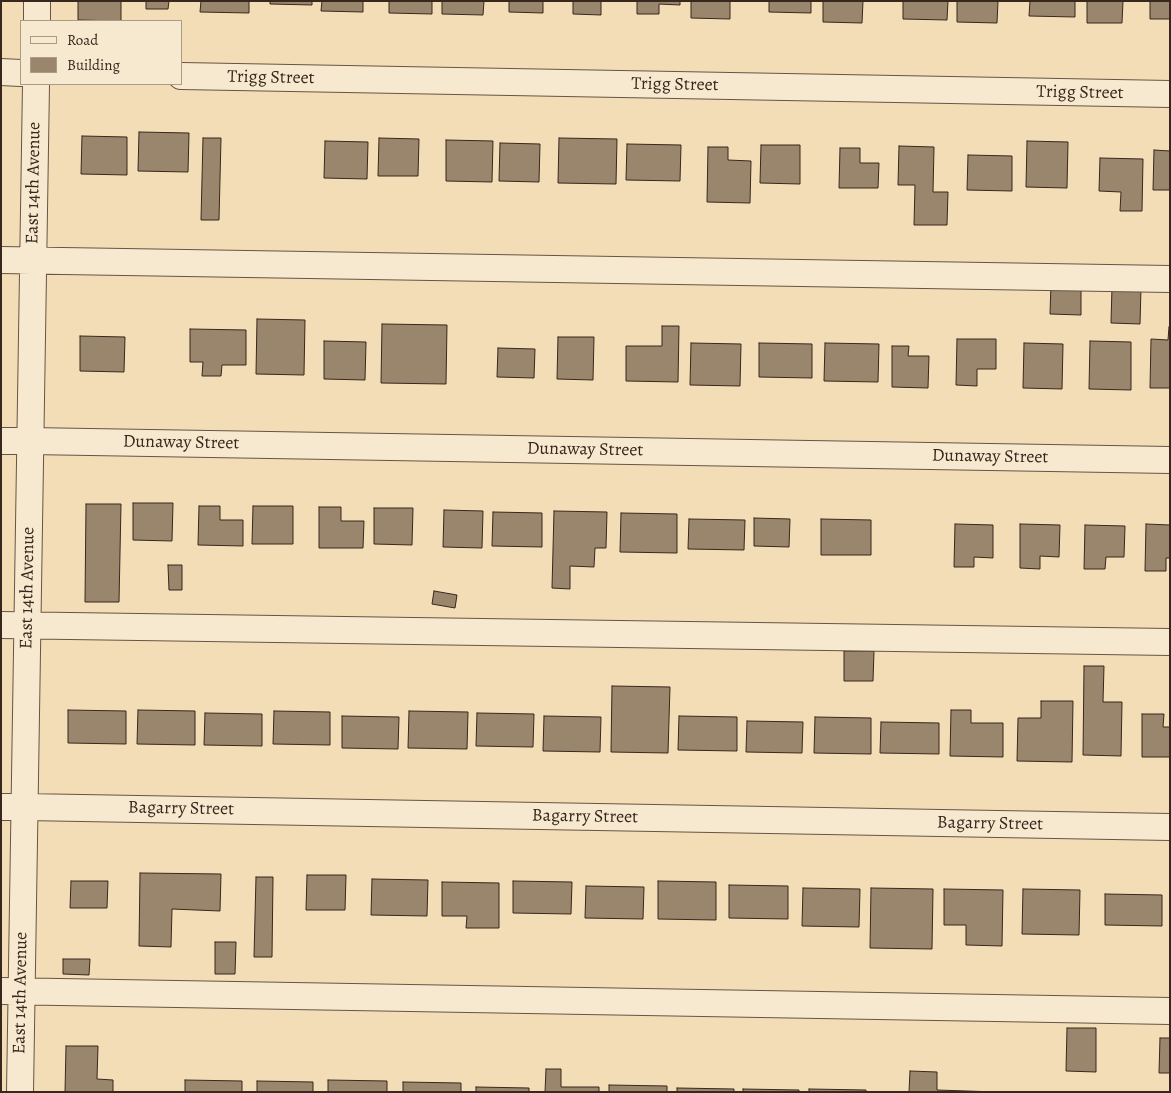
<!DOCTYPE html>
<html>
<head>
<meta charset="utf-8">
<style>
	body { margin:0 }
	#map { position:relative; width:1171px; height:1093px; overflow:hidden; background:#f3ddb6; font-family:Alegreya,serif }
	canvas { display:block }
	.frame { position:absolute; inset:0; border:2px solid #38271d; pointer-events:none }
	.legend { position:absolute; left:20px; top:20px; width:162px; height:65px; box-sizing:border-box; background:#f7e9d0; border:1px solid #ab9b88; margin:0; padding:6px 9px; list-style:none; font-size:15px; color:#38271d }
	.legend li { display:flex; align-items:center; gap:10px; height:25px }
	.legend b { width:25px; border:1px solid #ab9b88 }
</style>
</head>
<body>
<div id="map">
<canvas width="1171" height="1093"></canvas>
<div class="frame"></div>
<ul class="legend">
<li><b style="height:6px;background:#f7e9d0"></b>Road</li>
<li><b style="height:14px;background:#99866d"></b>Building</li>
</ul>
</div>
<script>
const context = document.querySelector('canvas').getContext('2d');
context.lineJoin = 'round';
function fill(path, color) { context.fillStyle = color; context.fill(path, 'evenodd'); }
const toPath = rows => new Path2D(rows.map(r => 'M' + r).join(''));
function stroke(path, color, width, dash) { context.strokeStyle = color; context.lineWidth = width; context.lineCap = dash ? 'butt' : 'round'; context.setLineDash(dash || []); context.stroke(path); }
function label(font, color, halo, rows, align = 'center') {
  context.font = font + ' Alegreya,serif'; context.lineWidth = 5; context.setLineDash([]); context.textBaseline = 'middle'; context.strokeStyle = halo; context.fillStyle = color; for (const [text, x, y, turn = 0] of rows) {
    context.save(); context.translate(x, y); context.rotate((+turn || 0) * Math.PI / 180); context.textAlign = isNaN(turn) ? turn : align; if (halo) context.strokeText(text, 0, 0); context.fillText(text, 0, 0); context.restore();
  }
}
const building = toPath([
	[78,1,121,1,121,21,78,20,78,1],
	[146,1,169,1,168,9,146,9,146,1],
	[201,1,249,1,249,13,200,12,201,1],
	[270,1,312,1,312,5,270,4,270,1],
	[322,1,363,1,363,12,321,11,322,1],
	[389,1,432,1,432,14,389,13,389,1],
	[442,1,484,1,483,15,442,14,442,1],
	[509,1,543,1,543,13,509,12,509,1],
	[573,1,601,1,601,15,573,14,573,1],
	[637,1,680,1,680,5,659,4,659,14,637,14,637,1],
	[691,1,730,1,730,19,691,18,691,1],
	[769,1,811,1,811,13,769,12,769,1],
	[823,1,863,1,862,23,823,22,823,1],
	[903,1,948,1,947,20,903,19,903,1],
	[957,1,998,1,997,23,957,22,957,1],
	[1030,1,1075,1,1075,17,1029,16,1030,1],
	[1087,1,1123,1,1122,23,1087,23,1087,1],
	[1150,1,1170,1,1170,19,1150,19,1150,1],
	[139,132,189,133,188,172,138,171,139,132],
	[82,136,127,137,127,175,81,174,82,136],
	[203,138,221,138,219,220,201,220,203,138],
	[379,138,419,139,418,176,378,176,379,138],
	[559,138,617,139,616,184,558,183,559,138],
	[446,140,493,141,492,182,446,181,446,140],
	[325,141,368,142,367,179,324,178,325,141],
	[1027,141,1068,142,1067,188,1026,187,1027,141],
	[500,143,540,144,539,182,499,181,500,143],
	[627,144,681,145,680,181,626,180,627,144],
	[761,145,800,145,800,184,760,183,761,145],
	[899,146,934,147,933,192,948,192,947,225,914,225,915,185,898,185,899,146],
	[708,147,728,147,728,160,751,161,750,203,707,202,708,147],
	[840,148,860,148,860,163,879,163,878,188,839,188,840,148],
	[1154,150,1170,151,1170,190,1153,190,1154,150],
	[968,155,1012,156,1012,191,967,190,968,155],
	[1100,158,1143,159,1142,211,1120,211,1121,192,1099,191,1100,158],
	[1051,284,1081,285,1081,315,1050,314,1051,284],
	[1112,287,1141,288,1140,324,1111,323,1112,287],
	[257,319,305,320,304,375,256,374,257,319],
	[382,324,447,325,446,384,381,383,382,324],
	[662,326,679,326,678,382,626,381,626,346,662,346,662,326],
	[1169,327,1170,327,1170,388,1150,388,1151,339,1168,340,1169,327],
	[190,329,246,330,246,365,222,365,221,376,202,376,203,362,190,362,190,329],
	[80,336,125,337,124,372,80,371,80,336],
	[558,337,594,337,593,380,557,379,558,337],
	[957,339,996,339,996,369,977,369,977,386,956,385,957,339],
	[324,341,366,342,365,380,324,379,324,341],
	[1090,341,1131,342,1131,390,1089,389,1090,341],
	[691,343,741,344,740,386,690,385,691,343],
	[759,343,812,344,812,378,759,377,759,343],
	[825,343,879,344,878,382,824,381,825,343],
	[1024,343,1063,344,1062,389,1023,388,1024,343],
	[892,346,909,346,908,356,929,356,928,388,892,387,892,346],
	[498,348,535,349,534,378,497,377,498,348],
	[133,503,173,503,172,541,133,540,133,503],
	[86,504,121,504,119,602,85,602,86,504],
	[199,506,220,506,220,520,243,520,243,546,198,545,199,506],
	[253,506,293,506,293,544,252,544,253,506],
	[319,507,341,507,341,521,364,521,363,548,319,548,319,507],
	[374,508,413,508,412,545,374,544,374,508],
	[444,510,483,511,482,548,443,547,444,510],
	[554,511,607,512,606,548,595,548,594,567,570,566,570,589,552,588,554,511],
	[493,512,542,513,542,547,492,546,493,512],
	[621,513,677,514,677,553,620,552,621,513],
	[754,518,790,519,789,547,754,546,754,518],
	[689,519,745,520,744,550,688,549,689,519],
	[821,519,871,520,871,555,821,555,821,519],
	[955,524,993,525,993,558,974,557,974,567,954,567,955,524],
	[1020,524,1060,525,1059,557,1040,556,1040,569,1020,568,1020,524],
	[1146,524,1170,525,1170,558,1166,558,1166,571,1145,571,1146,524],
	[1085,525,1125,526,1124,557,1106,557,1105,569,1084,569,1085,525],
	[168,565,182,565,182,590,169,590,168,565],
	[434,591,457,595,455,608,432,604,434,591],
	[844,651,874,651,873,681,844,681,844,651],
	[1084,666,1104,666,1103,702,1122,702,1121,756,1083,755,1084,666],
	[612,686,670,687,668,753,611,752,612,686],
	[1041,701,1073,701,1072,762,1017,761,1018,718,1041,718,1041,701],
	[68,710,126,711,126,744,68,743,68,710],
	[138,710,195,711,195,745,137,744,138,710],
	[951,710,971,710,971,723,1003,723,1003,757,950,756,951,710],
	[274,711,330,712,330,745,273,744,274,711],
	[409,711,468,712,467,749,408,748,409,711],
	[205,713,262,714,262,746,204,745,205,713],
	[477,713,534,714,533,747,476,746,477,713],
	[1142,714,1164,714,1163,727,1170,727,1170,757,1142,757,1142,714],
	[342,716,399,717,398,749,342,748,342,716],
	[544,716,601,717,600,752,543,751,544,716],
	[679,716,737,717,737,751,678,750,679,716],
	[815,717,871,718,871,754,814,753,815,717],
	[747,721,803,722,802,753,746,752,747,721],
	[881,722,939,723,939,754,880,753,881,722],
	[140,873,221,874,220,911,172,909,171,947,139,946,140,873],
	[307,875,346,875,345,910,306,910,307,875],
	[256,877,273,877,272,957,254,957,256,877],
	[372,879,428,880,427,916,371,915,372,879],
	[71,881,108,881,107,908,70,908,71,881],
	[513,881,572,882,571,914,513,913,513,881],
	[658,881,716,882,716,920,658,919,658,881],
	[442,882,499,883,499,928,466,928,467,916,442,916,442,882],
	[729,885,788,886,788,919,729,918,729,885],
	[586,886,644,887,643,919,585,918,586,886],
	[803,888,860,889,859,927,802,926,803,888],
	[871,888,933,889,932,949,870,948,871,888],
	[944,889,1003,890,1002,946,966,945,966,925,944,925,944,889],
	[1023,889,1080,890,1079,935,1022,934,1023,889],
	[1105,894,1162,895,1162,926,1105,925,1105,894],
	[215,942,236,942,235,974,215,974,215,942],
	[63,959,90,959,89,975,63,974,63,959],
	[1067,1028,1096,1028,1096,1072,1066,1071,1067,1028],
	[1160,1038,1170,1038,1170,1073,1159,1073,1160,1038],
	[66,1046,98,1046,97,1079,113,1080,113,1092,65,1092,66,1046],
	[546,1069,561,1069,561,1087,599,1087,599,1092,545,1092,546,1069],
	[910,1071,937,1072,937,1090,997,1092,909,1092,910,1071],
	[185,1080,242,1081,242,1092,185,1092,185,1080],
	[328,1080,387,1081,387,1092,328,1092,328,1080],
	[257,1081,313,1082,313,1092,257,1092,257,1081],
	[403,1082,461,1083,461,1092,403,1092,403,1082],
	[609,1085,667,1086,667,1092,609,1092,609,1085],
	[476,1087,529,1088,529,1092,476,1092,476,1087],
	[677,1088,734,1089,734,1092,677,1092,677,1088],
	[743,1089,799,1090,799,1092,743,1092,743,1089],
	[809,1089,866,1090,866,1092,809,1092,809,1089]
]);
fill(building, '#99866d');
stroke(building, '#38271d', 1);
const minor = toPath([
	[37,21,37,1],
	[1,72,21,73],
	[181,76,1170,94],
	[1,260,1170,279],
	[1,441,30,441,1170,460],
	[1,625,1170,642],
	[1,807,24,807,1170,827],
	[1,991,1170,1011],
	[20,1092,36,84]
]);
stroke(minor, '#675443', 28);
stroke(minor, '#f7e9d0', 26);
label('18px', '#38271d', '#f7e9d0', [
	["Trigg Street",271,78,1],
	["Trigg Street",675,85,1],
	["Trigg Street",1080,93,1],
	["East 14th Avenue",34,183,-89],
	["Dunaway Street",181,443,1],
	["Dunaway Street",585,450,1],
	["Dunaway Street",990,457,1],
	["East 14th Avenue",28,588,-89],
	["Bagarry Street",181,809,1],
	["Bagarry Street",585,817,1],
	["Bagarry Street",990,824,1],
	["East 14th Avenue",21,993,-89]
]);
</script>
</body>
</html>
